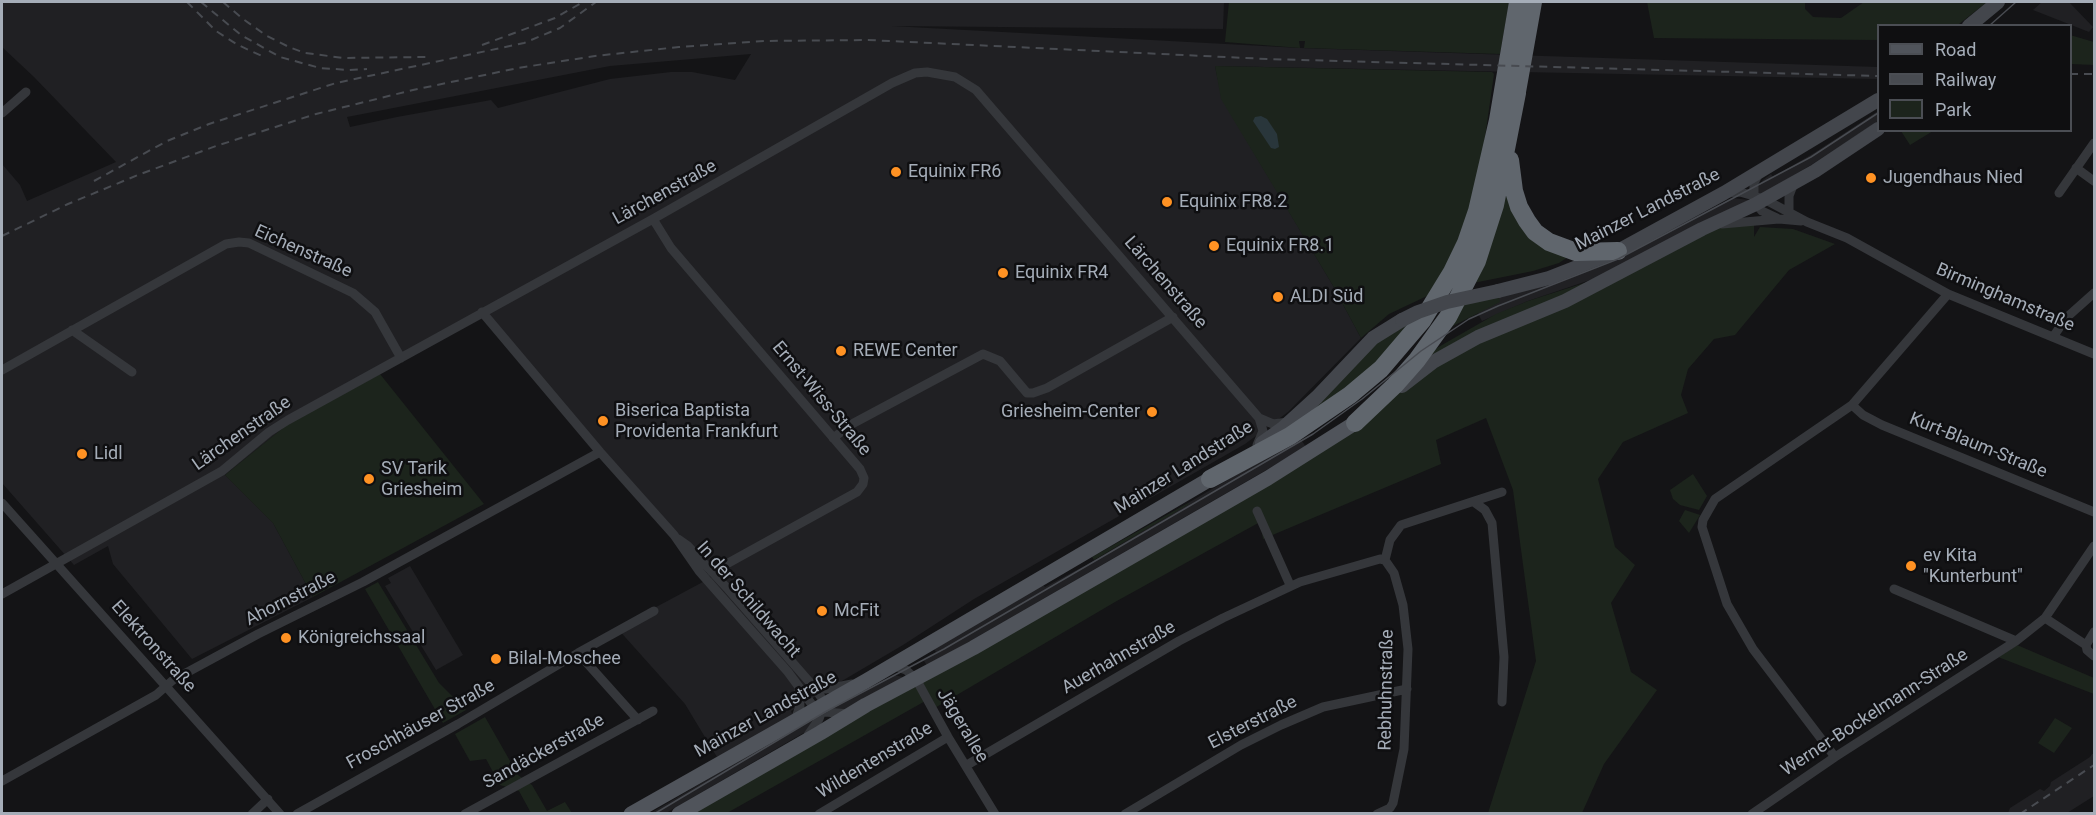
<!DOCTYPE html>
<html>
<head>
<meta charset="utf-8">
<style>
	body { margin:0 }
	#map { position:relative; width:2096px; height:815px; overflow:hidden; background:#141416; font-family:Roboto,sans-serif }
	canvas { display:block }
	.frame { position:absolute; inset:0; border:3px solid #a5adb8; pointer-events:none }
	.legend { position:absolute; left:1877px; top:24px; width:195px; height:108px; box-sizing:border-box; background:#0f0f11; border:2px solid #4b4e54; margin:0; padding:8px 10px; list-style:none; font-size:18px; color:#a5adb8 }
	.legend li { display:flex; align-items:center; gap:12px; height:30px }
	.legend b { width:30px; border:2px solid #4b4e54 }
</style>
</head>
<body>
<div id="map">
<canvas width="2096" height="815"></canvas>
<div class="frame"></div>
<ul class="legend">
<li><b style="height:8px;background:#50545b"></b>Road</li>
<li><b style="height:8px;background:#484b51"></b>Railway</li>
<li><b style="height:16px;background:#1c241c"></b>Park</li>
</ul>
</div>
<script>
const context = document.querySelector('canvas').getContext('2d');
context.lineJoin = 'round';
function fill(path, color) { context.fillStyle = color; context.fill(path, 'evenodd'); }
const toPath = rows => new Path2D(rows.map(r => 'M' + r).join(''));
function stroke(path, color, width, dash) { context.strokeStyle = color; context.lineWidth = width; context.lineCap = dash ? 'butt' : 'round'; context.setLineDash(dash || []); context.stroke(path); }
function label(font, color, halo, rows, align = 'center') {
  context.font = font + ' Roboto,sans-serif'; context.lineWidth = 5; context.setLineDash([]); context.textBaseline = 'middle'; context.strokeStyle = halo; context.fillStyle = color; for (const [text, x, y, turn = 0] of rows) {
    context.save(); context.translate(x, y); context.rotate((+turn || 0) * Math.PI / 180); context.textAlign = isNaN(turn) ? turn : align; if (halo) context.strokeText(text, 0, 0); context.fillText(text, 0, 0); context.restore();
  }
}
fill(toPath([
	[2,2,1224,2,1223,29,891,26,1300,48,1878,67,1878,79,1215,66,1222,99,1332,284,1361,338,1288,412,1245,444,974,599,903,645,791,711,795,721,717,757,685,704,617,628,714,576,483,317,288,424,225,475,273,523,313,597,192,659,113,564,108,546,74,565,2,483,2,164,20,185,27,201,116,162,34,77,2,47],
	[751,54,735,80,692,72,671,72,610,79,498,108,491,100,397,117,350,127,347,117,610,66],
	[2042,2,2069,2,2093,27,2089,32,2033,10],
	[1878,111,1878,121,1862,132,1811,165,1762,194,1758,193,1757,188,1763,180,1771,174,1773,177,1814,153],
	[1732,198,1749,200,1596,278,1528,301,1482,321,1477,312,1499,302,1499,295,1544,285,1596,267],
	[1300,438,1306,447,927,666,923,659,936,652,934,649,1043,585,1045,587,1088,564,1188,504,1188,503],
	[410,566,463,655,436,670,385,586,391,583,388,578],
	[894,675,907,678,846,709,838,710,830,708],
	[812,718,817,719,812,728,666,813,649,814],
	[2092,754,2094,754,2094,796,2067,813,2008,813,2010,808,2040,789,2044,791,2050,786,2051,782,2090,757]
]), '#202023');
fill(toPath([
	[1229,2,1509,2,1500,54,1304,48,1305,41,1299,41,1300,48,1225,42],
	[1647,2,1805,2,1805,9,1813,17,1841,18,1864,2,1917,3,1919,2,1987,2,1959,24,1878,26,1878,40,1654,38],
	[2070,35,2094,42,2094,65,2071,64],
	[1215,66,1492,72,1494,74,1479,179,1462,242,1427,296,1389,314,1361,338,1332,284,1221,99],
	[1903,130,1933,130,1933,131,1910,145,1901,131],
	[1507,180,1512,198,1571,255,1559,263,1533,271,1473,283],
	[1754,220,1754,237,1760,227,1793,229,1835,244,1789,270,1735,335,1714,339,1688,369,1681,395,1688,413,1623,442,1598,479,1615,547,1635,565,1611,603,1631,672,1657,690,1604,764,1582,813,1488,813,1536,661,1513,490,1486,418,1436,440,1441,464,1263,539,1260,522,1115,602,933,709,927,700,727,813,679,814,1268,478,1414,376,1702,229],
	[1606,276,1422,364,1435,349,1496,314,1528,301],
	[1499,297,1500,302,1449,328,1463,304],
	[1420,317,1375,366,1304,417,1378,342],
	[380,374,484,504,313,597,273,523,225,475,288,424],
	[1693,474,1707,496,1699,510,1680,505,1673,499,1670,490],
	[1188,503,1189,504,1094,560,1092,557],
	[1685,510,1700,515,1689,533,1679,521],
	[378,582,439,683,466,710,443,723,365,589],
	[2017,645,2094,678,2094,694,1998,657],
	[485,717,518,775,532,785,547,811,565,802,572,813,531,813,519,791,500,785,486,759,470,761,455,734],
	[2055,718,2072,728,2054,753,2038,743]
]), '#1c241c');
fill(toPath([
	[1261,116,1267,119,1277,134,1279,147,1275,149,1271,148,1253,121,1255,117]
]), '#29363b');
stroke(toPath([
	[2,113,26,92],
	[2076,168,2094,181],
	[1759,173,1754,183,1754,195,1756,204,1762,211,1777,218],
	[1727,193,1740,192,1764,199,1807,222,1847,238,1948,294,2094,354],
	[2059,193,2094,143],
	[1789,212,1789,196,1794,183],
	[653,219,671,248,860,469,864,478,863,484,857,492,712,572],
	[1722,224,1779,219,1801,221],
	[482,312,600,452,674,535,699,571,788,672,813,706,825,712,849,714],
	[72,330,132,372],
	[2053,337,2066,318,2094,293],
	[2,370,226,244,239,242,249,243,353,293,375,312,401,358],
	[1852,405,1863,415,1882,425,2094,512],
	[1259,418,1273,424,1288,422],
	[833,438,852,424,983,354,1000,361,1027,393,1033,393,1047,388,1173,317],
	[1474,502,1485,510,1492,523,1504,657,1502,702],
	[2,503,280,814],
	[1257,511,1290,585],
	[678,539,688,546,728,589,813,686,821,697,824,705,819,719,808,735],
	[1385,560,1390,540,1401,525,1502,492],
	[1894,589,2016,641],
	[2,594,222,471,269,432,288,420,653,219,892,83,915,73,927,72,955,77,976,90,1259,418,1263,431,1257,445],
	[2045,618,2086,645,2094,632],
	[2086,645,2087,650,2094,656],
	[578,653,638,720],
	[892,665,906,670,916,679,948,737,995,814],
	[813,686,826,689,852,684],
	[795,720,800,706,799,690],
	[1835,757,1753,649,1727,604,1702,527,1703,520,1715,499,1852,405,1948,294],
	[967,765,1179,641,1223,618,1300,582,1380,559,1385,560],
	[2,781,156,695,173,680,258,634,363,582,600,452],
	[252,814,268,799],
	[297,814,458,724,578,653,654,611],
	[465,814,653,711],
	[819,814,948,737],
	[1125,814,1241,745,1281,725,1323,707,1407,689],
	[1377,814,1390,808,1393,803,1404,749,1408,649,1403,605,1394,573,1385,560],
	[1752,814,1835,757,2016,641,2045,618,2094,546]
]), '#35373b', 9);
stroke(toPath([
	[1969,26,1998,2],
	[1498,291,1549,278,1618,251,1724,193,1878,100],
	[1402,386,1433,362,1478,337,1565,301,1702,229,1756,204,1815,171,1878,129],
	[1262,443,1283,428,1317,397,1373,338,1402,320]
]), '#43464c', 14);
stroke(toPath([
	[631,814,866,681,1210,479],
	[679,814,820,733,866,705,973,648,1268,478,1355,423]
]), '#50545b', 15);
stroke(toPath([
	[1515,103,1533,2],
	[1510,160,1514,191,1519,207,1527,221,1535,232,1549,242,1576,252,1618,251],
	[1355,423,1395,385,1417,360,1448,317,1477,261,1495,205,1517,93],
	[1210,479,1290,436,1350,395,1381,369,1422,321,1452,272,1466,243,1477,211,1498,120,1518,2]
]), '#60666d', 18);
stroke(toPath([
	[1989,26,2016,2],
	[654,814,825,712,944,649,1313,434,1362,399,1421,351,1469,319,1498,306,1618,259,1811,157,1878,113]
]), '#484b51', 1.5);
stroke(toPath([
	[187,2,216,31,238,45,262,56],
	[201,2,241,35,280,57,320,68,349,70,367,69],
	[223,2,243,19,267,36,289,47,305,53,344,58,427,57],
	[482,45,555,18,583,2],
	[2070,74,2094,74],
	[94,181,167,141,209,124,336,83,524,43,560,28,596,2],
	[2,236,68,204,138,175,216,146,316,114,413,90,518,68,595,56,679,47,764,41,868,40,1267,59,1878,76],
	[2020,814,2094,765]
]), '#484b51', 2, [8, 6]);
stroke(toPath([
	[1402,320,1418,312,1447,302,1498,291]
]), '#43464c', 14);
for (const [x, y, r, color] of [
	[896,172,6,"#ff9223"],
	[1871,178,6,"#ff9223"],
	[1167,202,6,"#ff9223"],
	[1214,246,6,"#ff9223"],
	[1003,273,6,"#ff9223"],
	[1278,297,6,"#ff9223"],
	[841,351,6,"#ff9223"],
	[1152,412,6,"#ff9223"],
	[603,421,6,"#ff9223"],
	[82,454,6,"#ff9223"],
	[369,479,6,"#ff9223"],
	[1911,566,6,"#ff9223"],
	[822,611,6,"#ff9223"],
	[286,638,6,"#ff9223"],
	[496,659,6,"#ff9223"]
]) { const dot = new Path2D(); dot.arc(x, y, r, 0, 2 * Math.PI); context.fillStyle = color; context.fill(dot); stroke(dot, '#0f0f11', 2); }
label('18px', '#a5adb8', '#0f0f11', [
	["Equinix FR6",908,172],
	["Jugendhaus Nied",1883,178],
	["Equinix FR8.2",1179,202],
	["Equinix FR8.1",1226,246],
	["Equinix FR4",1015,273],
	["ALDI Süd",1290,297],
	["REWE Center",853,351],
	["Biserica Baptista",615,411],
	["Providenta Frankfurt",615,432],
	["Griesheim-Center",1140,412,"right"],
	["Lidl",94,454],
	["SV Tarik",381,469],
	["Griesheim",381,490],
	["ev Kita",1923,556],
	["\"Kunterbunt\"",1923,577],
	["McFit",834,611],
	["Königreichssaal",298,638],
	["Bilal-Moschee",508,659]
], 'left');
label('18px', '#a5adb8', '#0f0f11', [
	["Lärchenstraße",665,193,-29],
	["Mainzer Landstraße",1648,210,-27],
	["Eichenstraße",303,252,24],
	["Lärchenstraße",1165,283,49],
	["Birminghamstraße",2005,298,23],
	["Ernst-Wiss-Straße",821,399,50],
	["Lärchenstraße",242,434,-35],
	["Kurt-Blaum-Straße",1978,446,22],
	["Mainzer Landstraße",1184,468,-32],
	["Ahornstraße",291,599,-27],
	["In der Schildwacht",748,600,49],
	["Elektronstraße",153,647,48],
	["Auerhahnstraße",1119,658,-30],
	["Rebhuhnstraße",1387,690,-89],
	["Werner-Bockelmann-Straße",1875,713,-33],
	["Mainzer Landstraße",766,715,-29],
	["Elsterstraße",1253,723,-27],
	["Froschhäuser Straße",421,725,-29],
	["Jägerallee",962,726,59],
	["Sandäckerstraße",544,752,-29],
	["Wildentenstraße",875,761,-31]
]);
</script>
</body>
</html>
